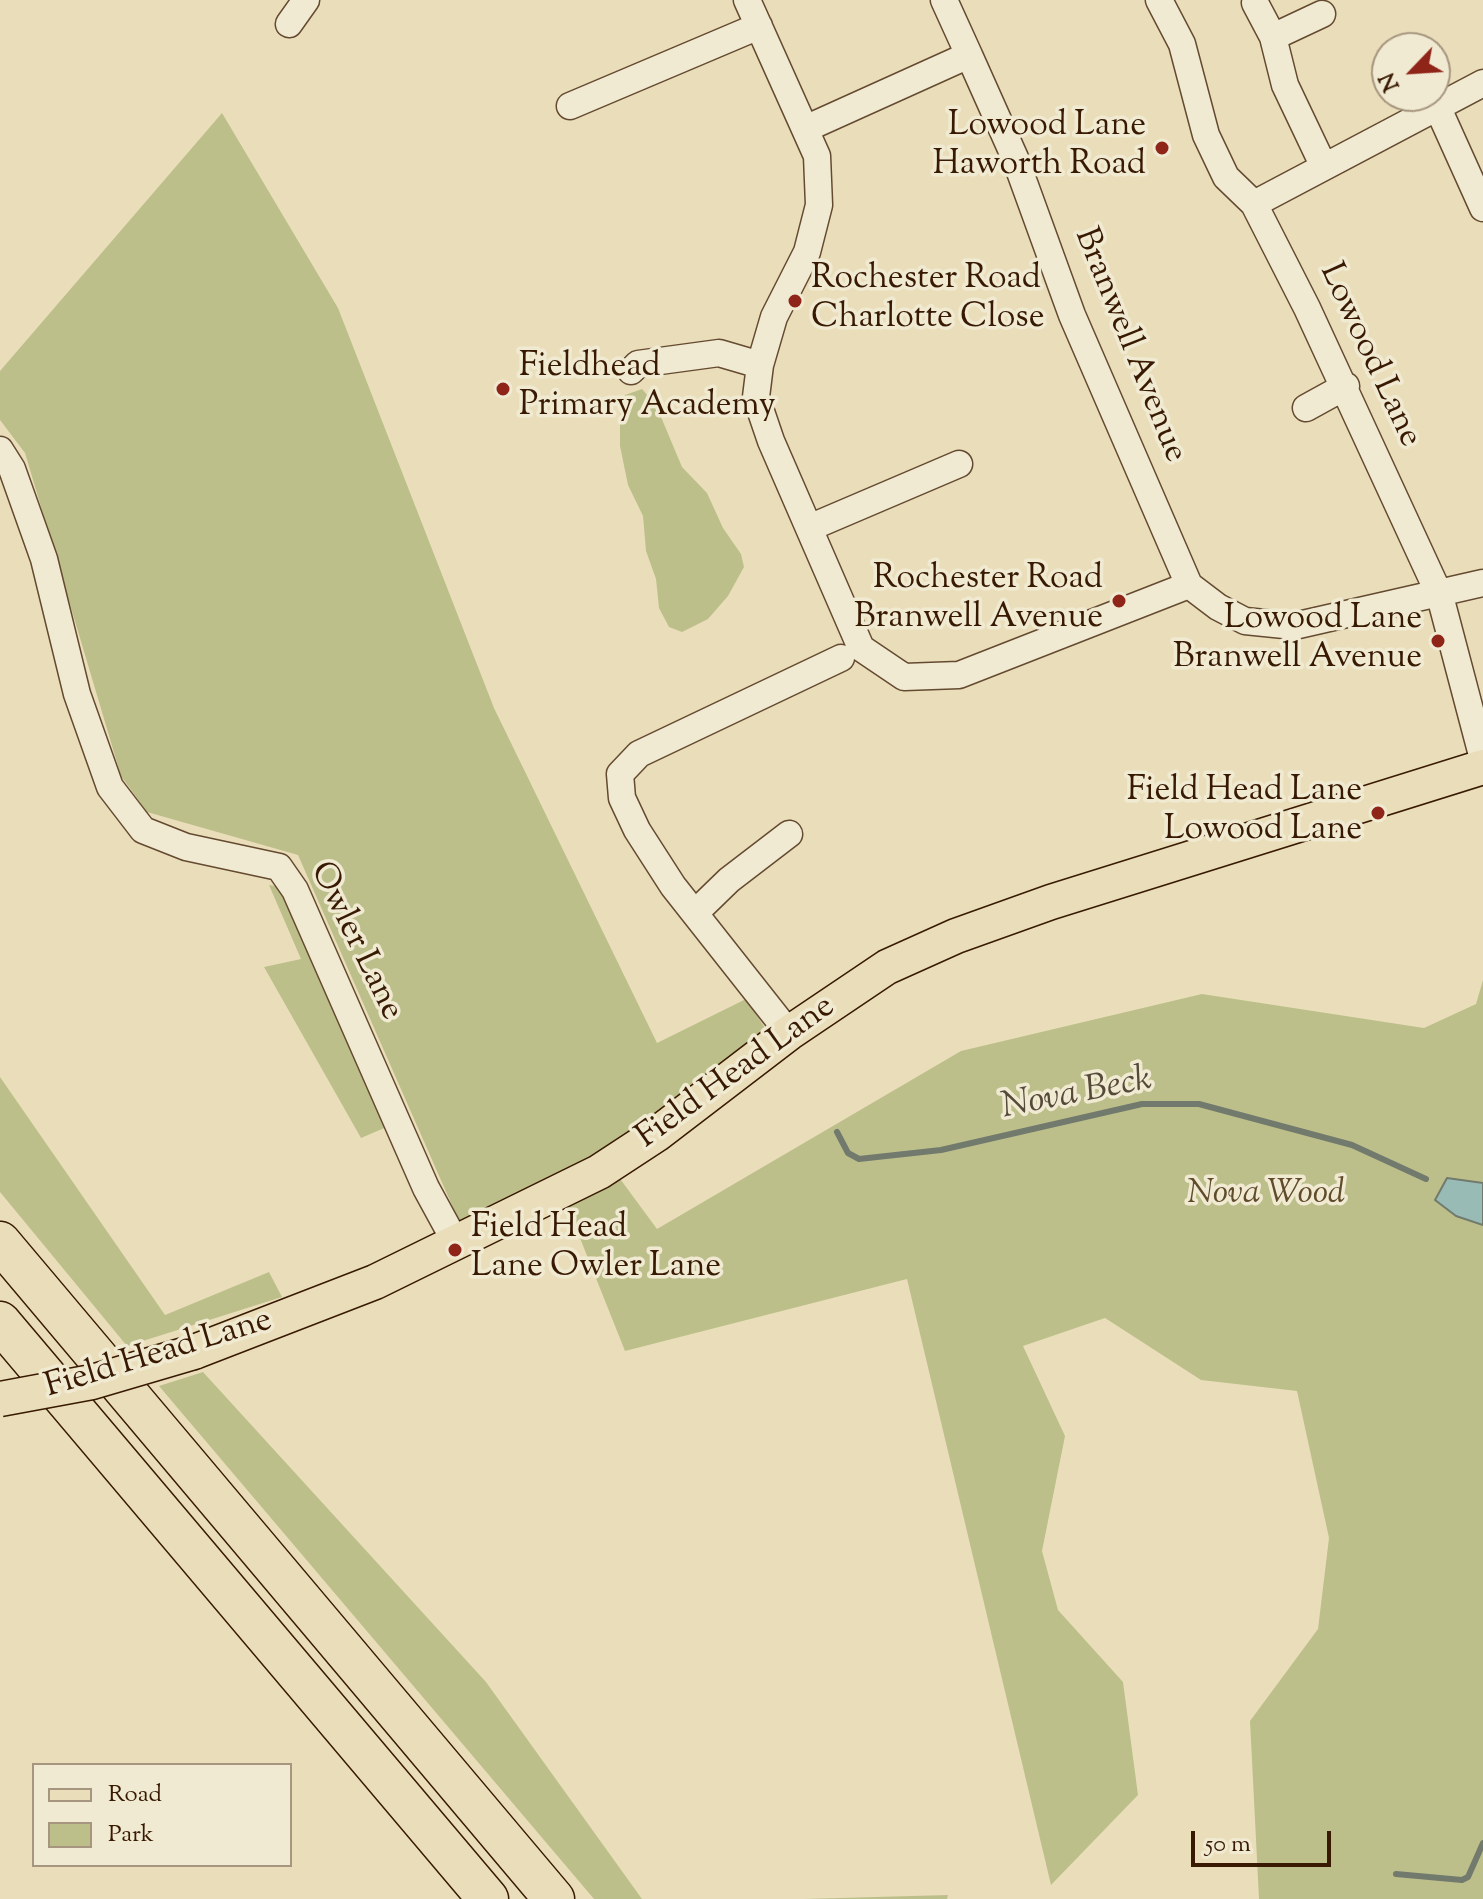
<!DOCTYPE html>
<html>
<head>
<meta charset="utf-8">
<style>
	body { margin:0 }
	#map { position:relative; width:1483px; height:1899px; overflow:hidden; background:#eadeba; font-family:"Sorts Mill Goudy",serif }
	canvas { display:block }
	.legend { position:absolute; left:32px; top:1763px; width:260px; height:104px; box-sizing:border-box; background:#f1ead2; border:2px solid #a7967f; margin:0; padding:10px 14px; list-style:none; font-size:24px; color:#381902 }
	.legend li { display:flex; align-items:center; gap:16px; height:40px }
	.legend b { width:40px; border:2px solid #a7967f }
	.north { position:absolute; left:1371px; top:32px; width:80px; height:80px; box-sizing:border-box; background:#f1ead2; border:2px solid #a7967f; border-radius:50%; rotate:245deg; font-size:22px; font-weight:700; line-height:32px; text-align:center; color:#381902 }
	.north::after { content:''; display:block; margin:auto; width:28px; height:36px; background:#8f2418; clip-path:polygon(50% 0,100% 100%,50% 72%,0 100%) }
	.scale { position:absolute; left:1191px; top:1831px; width:140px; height:36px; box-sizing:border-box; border:4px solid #381902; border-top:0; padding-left:10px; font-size:24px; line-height:28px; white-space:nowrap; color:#381902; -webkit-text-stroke:6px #f1ead2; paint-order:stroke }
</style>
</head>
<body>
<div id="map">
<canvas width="1483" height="1899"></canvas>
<ul class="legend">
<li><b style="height:10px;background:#eadeba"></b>Road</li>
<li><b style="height:22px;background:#bdbf8b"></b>Park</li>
</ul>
<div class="north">N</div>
<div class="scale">50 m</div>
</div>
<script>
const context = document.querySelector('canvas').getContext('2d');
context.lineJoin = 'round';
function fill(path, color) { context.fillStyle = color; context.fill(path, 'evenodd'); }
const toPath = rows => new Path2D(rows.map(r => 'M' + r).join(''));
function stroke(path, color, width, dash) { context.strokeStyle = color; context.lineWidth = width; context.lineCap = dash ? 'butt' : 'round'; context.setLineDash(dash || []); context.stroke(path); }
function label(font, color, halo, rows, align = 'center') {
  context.font = font + ' "Sorts Mill Goudy",serif'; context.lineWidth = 7; context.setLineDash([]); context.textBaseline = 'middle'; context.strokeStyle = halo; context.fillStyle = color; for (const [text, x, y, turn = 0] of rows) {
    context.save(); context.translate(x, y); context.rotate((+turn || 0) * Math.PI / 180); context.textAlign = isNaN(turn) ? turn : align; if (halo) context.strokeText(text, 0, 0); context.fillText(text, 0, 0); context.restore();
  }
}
fill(toPath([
	[222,113,338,308,494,708,657,1043,746,999,769,1034,599,1162,462,1228,298,855,147,812,121,776,25,453,0,420,0,371],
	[642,389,656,405,682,467,707,493,723,528,741,554,744,567,728,596,708,619,682,632,669,627,659,608,656,579,646,551,643,516,628,485,620,446,620,405,625,395],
	[269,885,281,887,389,1126,361,1138,264,967,301,959],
	[1483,980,1483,1899,1259,1899,1250,1721,1318,1629,1329,1538,1297,1391,1201,1380,1105,1318,1023,1346,1065,1436,1042,1551,1058,1610,1123,1682,1138,1795,1051,1885,907,1279,625,1351,566,1203,618,1176,657,1229,961,1051,1202,994,1424,1028,1476,1004],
	[0,1077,165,1315,269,1272,282,1297,127,1346,0,1192],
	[203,1372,486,1682,642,1899,594,1899,159,1386],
	[948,1895,947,1899,803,1899]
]), '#bdbf8b');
const water = toPath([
	[1447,1178,1483,1183,1483,1225,1456,1216,1435,1200,1447,1178]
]);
fill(water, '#98bbb5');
stroke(water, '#727a6d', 2);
stroke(toPath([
	[837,1132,848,1153,859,1159,941,1150,1142,1104,1199,1104,1352,1145,1426,1179],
	[1396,1874,1462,1880,1468,1877,1483,1843]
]), '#727a6d', 6);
const minor = toPath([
	[747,0,817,156,819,205,807,252,774,317,760,365,756,397,771,441,861,648,904,677,959,675,1189,585],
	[944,0,969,55],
	[1159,0,1182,44,1206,135,1226,177,1254,204,1307,308,1440,596,1483,759],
	[1255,3,1273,37,1285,85,1324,167],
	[289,24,306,0],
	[1273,37,1322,14],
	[570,106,759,26],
	[1437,106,1483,208],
	[805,129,969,55,1015,158,1072,315,1189,585,1218,607,1245,621,1294,626,1483,583],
	[1254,204,1483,83],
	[631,371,638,364,719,353,760,365],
	[1306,408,1346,386],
	[0,450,12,469,44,559,77,694,110,787,143,830,186,847,279,867,295,890,426,1188,456,1243],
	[809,528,959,464],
	[695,913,729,880,789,834],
	[789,1033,673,886,637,830,622,798,620,774,639,754,841,658]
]);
const major = toPath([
	[194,1352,375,1282,599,1172,657,1134,789,1033,887,967,956,936,1051,902,1483,767]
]);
const highway = toPath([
	[0,1242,554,1899],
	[0,1322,488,1899]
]);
stroke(minor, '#644a30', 29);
stroke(major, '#381902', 37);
stroke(highway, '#381902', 43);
stroke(minor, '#f1ead2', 26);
stroke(major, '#eadeba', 34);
stroke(highway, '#eadeba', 40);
const majorBridge = toPath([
	[0,1399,92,1382,194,1352]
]);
stroke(majorBridge, '#381902', 37, []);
stroke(majorBridge, '#eadeba', 34);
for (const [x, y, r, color] of [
	[1162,148,8,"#8f2418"],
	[795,301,8,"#8f2418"],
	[503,389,8,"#8f2418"],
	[1119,601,8,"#8f2418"],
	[1438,641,8,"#8f2418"],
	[1378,813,8,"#8f2418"],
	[455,1250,8,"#8f2418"]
]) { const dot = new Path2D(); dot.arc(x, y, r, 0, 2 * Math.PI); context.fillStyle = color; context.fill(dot); stroke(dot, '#f1ead2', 3); }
label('34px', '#381902', '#f1ead2', [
	["Lowood Lane",1146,128],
	["Haworth Road",1146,167],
	["Rochester Road",811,281,"left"],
	["Charlotte Close",811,320,"left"],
	["Fieldhead",519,369,"left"],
	["Primary Academy",519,408,"left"],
	["Rochester Road",1103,581],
	["Branwell Avenue",1103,620],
	["Lowood Lane",1422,621],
	["Branwell Avenue",1422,660],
	["Field Head Lane",1362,793],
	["Lowood Lane",1362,832],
	["Field Head",471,1230,"left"],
	["Lane Owler Lane",471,1269,"left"]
], 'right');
label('34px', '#381902', '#f1ead2', [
	["Branwell Avenue",1128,346,68],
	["Lowood Lane",1368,356,65],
	["Owler Lane",354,942,64],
	["Field Head Lane",737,1074,-36],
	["Field Head Lane",159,1356,-17]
]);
label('italic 34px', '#604b2b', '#f1ead2', [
	["Nova Wood",1266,1196]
]);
label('italic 36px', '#554a38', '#f1ead2', [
	["Nova Beck",1077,1096,-11]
]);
</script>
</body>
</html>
